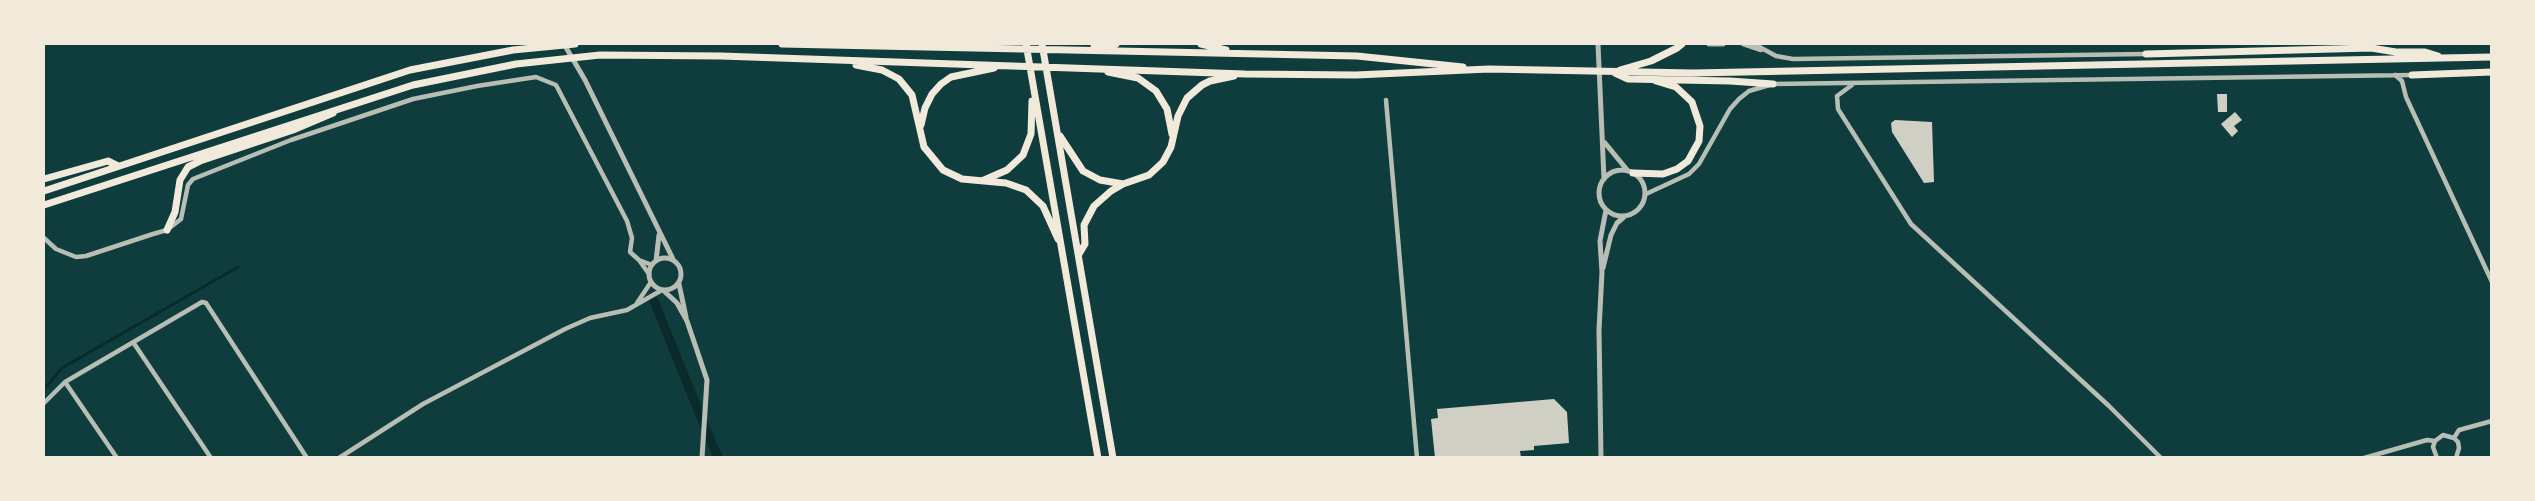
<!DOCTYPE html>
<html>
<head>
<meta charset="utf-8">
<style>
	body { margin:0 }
	#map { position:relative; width:2535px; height:501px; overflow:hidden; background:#0f3d3e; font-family:"Golos Text",sans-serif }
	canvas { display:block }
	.frame { position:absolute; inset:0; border:45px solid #f1e9da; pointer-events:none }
</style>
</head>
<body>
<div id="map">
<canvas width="2535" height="501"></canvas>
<div class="frame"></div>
</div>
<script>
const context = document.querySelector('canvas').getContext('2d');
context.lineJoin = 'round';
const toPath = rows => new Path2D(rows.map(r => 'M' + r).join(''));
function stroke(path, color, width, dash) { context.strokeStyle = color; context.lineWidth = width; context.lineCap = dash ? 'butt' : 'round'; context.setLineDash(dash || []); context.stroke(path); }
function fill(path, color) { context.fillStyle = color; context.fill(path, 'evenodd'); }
stroke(toPath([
	[44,389,62,368,238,267]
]), '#0a2a2b', 3);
stroke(toPath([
	[654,301,711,442,719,458]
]), '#0a2a2b', 9);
fill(toPath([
	[2217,94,2227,94,2227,112,2218,112],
	[2235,112,2242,120,2234,126,2238,131,2232,137,2221,124],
	[1895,120,1932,122,1934,182,1924,183,1892,132,1891,123],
	[1554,399,1567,412,1569,443,1534,446,1534,450,1520,451,1521,458,1435,458,1431,419,1438,418,1437,409]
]), '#cfcfc3');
stroke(toPath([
	[1743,44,1761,50],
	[1754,44,1776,56,1793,59,2146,54],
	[2395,75,2402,81,2406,97,2492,282],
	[1852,85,1837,96,1838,109,1911,224,2109,406,2161,458],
	[1386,100,1417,458],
	[1646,194,1689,174,1699,164,1730,109,1739,99,1749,91,1773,84,2412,75],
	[44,238,56,249,76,257,86,256,153,234,167,230,181,219,188,185,193,179,291,140,413,99,477,86,536,77,556,85,627,221,632,238,630,252,639,260,652,265],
	[639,260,649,274],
	[637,303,651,282],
	[133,342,211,458],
	[65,382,117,458],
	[44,403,65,382,202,302,206,303,307,458],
	[2454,438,2459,430,2492,421],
	[339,458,423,404,565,329,590,318,627,310,662,290],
	[2364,458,2427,440,2435,441],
	[2437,458,2433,447,2435,441,2443,435,2454,438,2458,442,2459,448,2456,458]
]), '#b8beb3', 4.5);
stroke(toPath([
	[564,44,585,80,673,259],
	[1598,44,1604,179],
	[1709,44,1723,44],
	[1605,143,1628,171],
	'1599 193a23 23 0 1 1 46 0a23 23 0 1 1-46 0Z',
	'649 274a16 16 0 1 1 32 0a16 16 0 1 1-32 0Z',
	[656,261,659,235],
	[1603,268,1611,235,1617,223,1624,217],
	[679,284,686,317],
	[664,291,677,303,687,321,707,380,702,458],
	[1601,458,1599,330,1602,272,1600,241,1606,210]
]), '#b8beb3', 5);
stroke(toPath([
	[782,44,1357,56,1463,67],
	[1026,44,1098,458],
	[1042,44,1113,458],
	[1201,44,1226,50],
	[1094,47,1116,44],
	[2146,54,2371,48,2396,52,2425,52,2438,56],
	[856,65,882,70,899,79,912,95,924,147,943,170,962,179,1006,183,1026,190,1043,206,1058,239],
	[1620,70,1651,61,1677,48,1682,44],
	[1108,72,1138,78,1156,91,1167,109,1172,134],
	[1615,73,1628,79,1730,81,1773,84],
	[2412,75,2492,72],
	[921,125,925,108,932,94,941,84,951,77,994,68],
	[1060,136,1083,171,1100,180,1123,184],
	[1633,173,1663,174,1677,169,1688,161,1699,141,1700,126,1692,102,1676,87,1656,81],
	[44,179,108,161,118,166],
	[984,180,1007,170,1023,155,1031,134,1032,101],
	[44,191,410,70,513,50,575,44],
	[44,205,413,85,516,64,600,55,721,56,1245,74,1356,75,1489,69,1693,73,2492,57],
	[167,230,175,212,180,180,188,167,200,161,293,130,333,113],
	[1079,254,1085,244,1084,225,1094,206,1111,191,1123,184,1149,175,1163,162,1171,147,1178,116,1187,98,1202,85,1210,81,1234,76]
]), '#f1e9da', 7);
</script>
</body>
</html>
